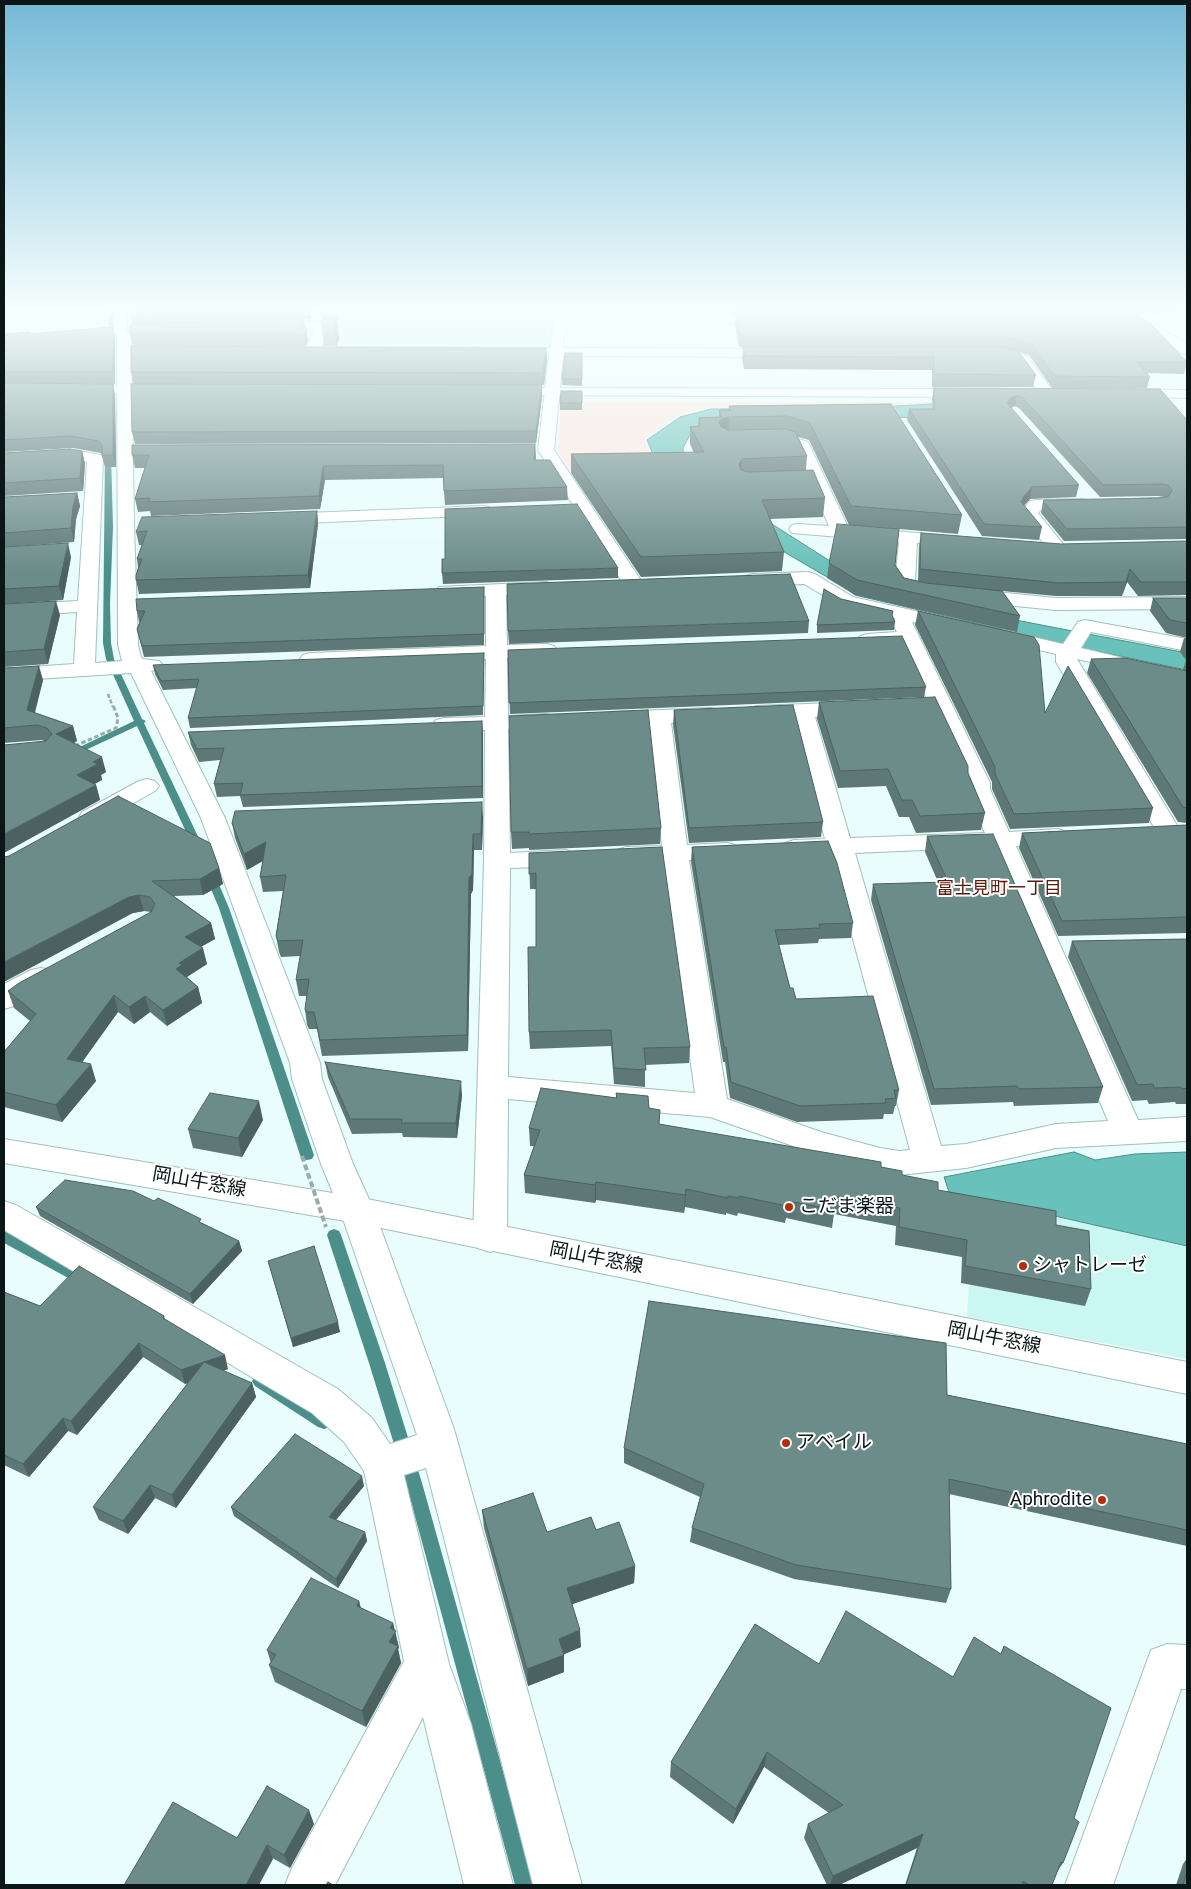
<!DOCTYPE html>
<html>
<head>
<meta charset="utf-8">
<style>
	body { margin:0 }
	#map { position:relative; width:1191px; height:1889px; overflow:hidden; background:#e9fdfc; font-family:Roboto,sans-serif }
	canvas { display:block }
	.frame { position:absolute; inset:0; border:5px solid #0a1716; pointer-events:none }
</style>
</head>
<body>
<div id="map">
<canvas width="1191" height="1889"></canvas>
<div class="frame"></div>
</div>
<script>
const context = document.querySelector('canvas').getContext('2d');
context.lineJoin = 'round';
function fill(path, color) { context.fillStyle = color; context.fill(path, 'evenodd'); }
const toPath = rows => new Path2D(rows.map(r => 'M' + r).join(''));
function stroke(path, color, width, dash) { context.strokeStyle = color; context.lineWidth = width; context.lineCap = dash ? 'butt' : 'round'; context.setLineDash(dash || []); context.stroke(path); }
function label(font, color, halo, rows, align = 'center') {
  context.font = font + ' Roboto,"Noto Sans JP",sans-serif'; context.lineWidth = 4; context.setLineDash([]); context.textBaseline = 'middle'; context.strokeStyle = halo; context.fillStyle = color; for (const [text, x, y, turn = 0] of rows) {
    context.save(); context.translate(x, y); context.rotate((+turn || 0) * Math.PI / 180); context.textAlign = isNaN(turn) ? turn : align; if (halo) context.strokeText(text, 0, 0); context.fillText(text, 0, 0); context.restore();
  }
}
fill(toPath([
	[321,308,908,308,921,316,553,317,548,347,541,349,334,348,324,346,334,327,322,320],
	[974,1204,1187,1240,1187,1359,967,1317]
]), '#cbf7f3');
fill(toPath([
	[561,402,957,402,851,407,708,408,679,415,644,439,656,468,568,470,558,450]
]), '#fee5de');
const water = toPath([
	[966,402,959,417,846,418,691,433,683,448,684,460,701,476,775,526,841,568,953,608,1187,653,1187,670,1081,648,855,595,844,587,774,546,658,466,647,440,680,417,711,409,861,408,966,402],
	[1074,1152,1095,1160,1135,1154,1187,1152,1187,1246,949,1192,944,1177,1074,1152]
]);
fill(water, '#69c1bb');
stroke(water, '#4c8e8a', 1);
fill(toPath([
	[109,308,115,308,114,341,111,343,108,341,109,308],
	[108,451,111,453,113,527,110,604,111,643,114,659,142,719,146,721,144,723,203,847,198,850,193,847,137,726,73,756,67,756,65,754,134,721,106,659,103,643,105,453,108,451],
	[210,872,215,875,229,908,314,1155,312,1159,307,1160,302,1159,300,1155,219,908,205,875,210,872],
	[334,1229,339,1231,341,1235,385,1363,422,1483,535,1885,515,1885,406,1483,369,1363,327,1235,329,1231,334,1229],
	[4,1231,91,1277,93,1281,91,1285,86,1287,81,1285,4,1243,4,1231],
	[260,1374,330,1417,332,1422,330,1427,324,1429,318,1427,255,1386,252,1381,255,1376,260,1374]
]), '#4c8e8a');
const street = toPath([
	[115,308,127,308,127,330,131,335,134,524,138,645,141,657,143,659,159,661,163,665,159,669,151,671,225,818,320,1063,322,1079,353,1164,374,1210,454,1429,582,1885,533,1885,426,1468,404,1475,449,1664,471,1724,513,1885,464,1885,423,1717,335,1885,285,1885,292,1868,404,1661,364,1471,344,1442,312,1413,4,1230,4,1201,16,1205,338,1389,372,1418,390,1444,417,1435,340,1210,321,1164,292,1079,290,1063,201,818,131,673,4,681,4,669,74,664,77,612,4,617,4,605,78,601,87,462,73,460,4,464,4,454,73,450,101,455,103,458,95,663,122,661,118,645,117,336,113,331,115,308],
	[572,315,774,316,781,320,774,324,566,324,563,348,780,349,787,353,780,357,563,356,554,450,644,585,641,589,634,591,627,589,624,585,538,450,549,356,508,356,501,352,508,348,550,348,554,320,556,317,572,315],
	[1187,315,1187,323,1107,324,1100,320,1107,316,1187,315],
	[312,321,327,324,329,327,320,351,313,355,306,351,314,329,267,331,260,327,267,323,312,321],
	[1008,350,1027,356,1054,393,1052,396,1042,396,1017,362,1003,357,1001,354,1008,350],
	[764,435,786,435,808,442,848,527,962,537,965,541,962,545,956,546,917,543,915,581,917,584,1056,598,1187,597,1187,609,1056,610,924,597,903,592,895,581,899,542,792,533,789,529,792,525,798,524,829,526,795,448,785,445,758,443,756,440,758,437,764,435],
	[1081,499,1087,500,1090,504,1087,508,1041,510,1038,513,1067,549,1065,553,1058,555,1051,553,1020,513,1030,501,1036,500,1081,499],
	[483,506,489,507,492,511,489,515,281,524,275,523,272,519,275,515,281,514,483,506],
	[808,572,815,574,853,597,961,621,964,625,961,629,954,631,912,622,990,783,990,789,1009,832,1058,829,1067,832,1071,837,1067,842,1058,845,1016,846,1138,1120,1187,1117,1187,1141,1056,1148,966,1168,899,1175,880,1172,816,1154,710,1117,508,1099,507,1238,502,1248,490,1252,478,1248,473,1238,484,861,485,730,444,732,436,730,433,725,436,720,444,718,485,717,486,659,310,665,303,663,300,659,303,655,310,653,486,646,486,596,446,597,439,595,436,591,439,587,546,582,553,584,556,588,553,592,546,594,506,595,507,645,547,644,554,646,557,650,554,654,547,656,507,658,508,716,546,714,554,716,557,721,554,726,546,728,508,729,510,853,566,850,575,853,579,858,575,863,566,866,510,868,508,1077,695,1093,663,861,626,863,617,860,613,855,617,850,626,847,662,846,649,724,612,726,604,724,601,719,604,714,612,712,711,708,719,710,722,715,719,720,671,723,687,845,728,843,737,846,741,851,737,856,728,859,689,860,727,1099,821,1132,880,1148,899,1151,910,1150,830,854,794,856,785,853,781,848,785,843,794,840,825,839,793,718,757,720,749,718,746,713,749,708,757,706,856,702,864,704,867,709,864,714,815,717,850,838,985,833,966,789,966,783,902,645,867,646,860,644,857,640,860,636,867,634,897,632,892,622,895,618,840,605,804,584,753,586,746,584,743,580,746,576,753,574,808,572],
	[991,847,1108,1121,1056,1124,966,1144,941,1146,855,853,991,847],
	[1085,620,1187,639,1187,651,1091,632,1081,648,1187,673,1187,685,1077,659,1181,832,1178,837,1169,839,1160,837,1157,832,1056,662,1056,654,996,640,993,636,996,632,1003,630,1063,644,1078,622,1085,620],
	[147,779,155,781,159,786,155,791,100,822,91,824,82,822,79,817,82,812,139,781,147,779],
	[41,968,51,970,55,977,51,984,24,998,14,1006,4,1009,4,984,31,970,41,968],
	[1167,1644,1187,1645,1187,1689,1181,1689,1113,1885,1065,1885,1151,1650,1167,1644]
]);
const secondary = toPath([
	[1137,315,1187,344,1187,354,1182,353,1132,322,1130,319,1137,315],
	[4,385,170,386,175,387,177,390,175,393,170,394,4,393,4,385],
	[505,388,970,389,975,390,977,393,975,396,970,397,500,395,498,392,500,389,505,388],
	[1128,389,1187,390,1187,398,1123,396,1121,393,1123,390,1128,389]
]);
const primary = toPath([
	[4,1139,357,1197,1187,1362,1187,1394,357,1223,4,1163,4,1139]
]);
stroke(street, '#9fc0bd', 2);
stroke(secondary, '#9fc0bd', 2);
stroke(primary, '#9fc0bd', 2);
stroke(toPath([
	[108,694,113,707]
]), '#99abaa', 2.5, [4, 2]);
stroke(toPath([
	[75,746,116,728,118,718,113,705]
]), '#99abaa', 3, [4.5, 2.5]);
fill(street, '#fff');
fill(secondary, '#fff');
fill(primary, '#fff');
stroke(toPath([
	[302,1156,326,1227]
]), '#99abaa', 4, [6, 3]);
fill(toPath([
	[731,308,1187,308,1187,311,1137,313,732,314],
	[310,311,311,319,197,323,304,319,305,328,306,328,308,340,306,346,133,346,130,334,133,325,131,317],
	[1136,314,1187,362,1184,374,1147,373,1150,377,1147,388,1052,388,1029,355,1019,352,1036,375,1033,387,932,387,932,370,744,369,742,359,743,347,774,347,739,347,735,326,736,315],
	[337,317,339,340,336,346,324,346,321,323],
	[113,327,115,338,115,384,4,383,115,395,116,467,105,467,101,453,73,448,4,452,4,334,30,332,31,334],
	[546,348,547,360,544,385,133,384,131,372],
	[582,353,582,386,562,385,562,379],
	[934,388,1160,389,1187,420,1187,539,1064,541,1041,513,1043,501,1164,497,1158,496,1100,497,1020,409,1015,406,1011,408,1079,485,1076,497,1030,499,1024,505,1042,527,1039,540,982,536,907,420,909,409,933,409,932,399],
	[582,391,582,410,560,410,560,403],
	[542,397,536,443,135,444,132,432],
	[891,404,962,515,958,534,899,529,895,565,904,578,918,581,919,546,921,533,1061,544,1187,541,1187,595,1138,596,1127,582,1122,596,1056,596,1002,591,1020,616,1017,632,855,595,827,578,829,563,849,525,809,440,798,437,807,456,806,470,825,498,823,517,770,519,784,552,782,571,641,577,571,473,571,454,694,453,690,444,690,427,698,426,699,418,719,417,719,410,729,410,729,406],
	[535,444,535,460,567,487,568,500,445,505,443,478,325,480,320,509,151,516,150,511,138,512,135,499,145,468,135,468,132,455],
	[82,451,85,464,83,491,4,496,4,453],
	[77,493,80,506,76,519,74,542,4,547,4,497],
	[317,511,318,524,310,588,139,594,136,580,138,567,137,559,142,545,139,545,136,532],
	[4,547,71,557,63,600,4,604],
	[618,568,618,578,443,584,442,573],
	[484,598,484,645,144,657,137,629,140,622,139,622,137,611],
	[1153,598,1187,598,1187,638,1166,633,1150,611],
	[841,599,893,611,892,616,895,622,894,630,817,633,817,625],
	[4,604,60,615,48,664,4,667,4,668,43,680,35,713,73,726,77,741,74,743,106,772,101,775,102,780,94,784,96,785,100,800,44,741,42,740,4,743],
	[918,611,1045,713,1153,808,1149,823,1010,829,992,789,992,782,915,625],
	[809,621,808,633,509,644,508,631],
	[1184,638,1187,638,1187,823,1178,822,1087,673,1091,659,1185,671,1183,670,1186,660,1180,652],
	[508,650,926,687,924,697,510,714],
	[484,662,483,715,190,728,188,718,197,688,163,690,155,674,153,665],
	[819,702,968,773,985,813,981,830,916,833,909,817,899,817,886,786,838,788,817,719],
	[674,710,823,822,821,837,689,843,673,725],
	[188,732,483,733,483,798,243,807,240,796,217,797,214,784,220,760,199,762,191,745],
	[483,817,482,850,474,850,473,890,471,894,468,1051,322,1056,317,1029,309,1029,307,1025,305,1009,307,996,299,996,296,980,300,956,281,957,279,952,276,936,283,891,263,892,260,877,263,861,247,870,235,838,232,823],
	[1187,825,1187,933,1058,936,1019,848,1022,833],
	[661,828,660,844,529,850,529,848,512,849,511,832],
	[927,836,1103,1087,1098,1103,1014,1106,1013,1102,931,1105,871,900,873,884,938,882,925,852],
	[692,847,853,923,851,938,819,939,818,943,779,945,790,988,796,999,899,1090,896,1106,895,1106,893,1114,884,1114,883,1119,797,1122,730,1098,725,1062,723,1062,691,862],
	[529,853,690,1047,689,1063,645,1065,645,1087,614,1084,611,1046,530,1049,529,1032,536,947,536,889,530,889],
	[4,857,219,868,223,884,203,895,174,896,211,923,215,939,201,947,207,964,187,977,198,987,202,1003,167,1026,150,1012,134,1024,118,1012,82,1062,96,1081,62,1122,4,1107,4,1052,30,1021,14,1008,8,991,151,912,144,911,133,913],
	[1187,939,1187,1104,1176,1104,1175,1102,1149,1104,1147,1100,1132,1101,1068,957,1072,941],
	[325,1062,462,1095,457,1138,403,1137,402,1133,352,1134,328,1077],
	[616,1093,649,1108,659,1124,881,1167,938,1190,1056,1225,1091,1289,1085,1306,961,1283,962,1257,895,1245,896,1226,834,1214,832,1228,786,1218,785,1223,738,1213,737,1216,726,1213,726,1215,685,1207,684,1213,596,1200,595,1203,525,1193,524,1175,534,1146,530,1146,529,1128,616,1098],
	[263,1120,242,1157,193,1148,188,1129],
	[36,1207,202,1223,239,1241,242,1251,193,1304,40,1216],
	[268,1261,340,1332,293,1347],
	[4,1292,40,1306,164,1316,165,1319,228,1369,223,1371,252,1383,256,1397,176,1508,155,1498,128,1534,99,1520,93,1507,188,1383,185,1384,143,1357,77,1435,68,1431,29,1477,4,1465],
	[947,1395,1187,1444,1187,1546,949,1494,951,1589,946,1603,794,1579,690,1542,692,1528,700,1497,624,1463,624,1448],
	[364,1486,336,1520,365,1532,367,1541,338,1588,234,1516,231,1507],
	[482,1510,547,1532,596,1530,635,1566,634,1583,572,1604,581,1647,564,1654,564,1672,528,1686,484,1528],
	[359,1601,361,1608,393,1623,399,1648,398,1649,401,1663,366,1727,275,1682,269,1665,271,1663,267,1650],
	[819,1664,1074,1818,1063,1863,1057,1872,1052,1885,905,1885,917,1848,839,1885,827,1885,804,1838,808,1824,829,1813,764,1767,733,1824,670,1777,671,1762],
	[314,1824,290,1868,237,1838],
	[1187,1858,1187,1885,1176,1885,1183,1864]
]), '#5d7876');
fill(toPath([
	[337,317,339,340,336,346,333,323],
	[304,319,305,331,299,328],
	[113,327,115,338,115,384,113,372],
	[306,328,308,340,306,346,304,334],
	[546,348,547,360,544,385,543,373],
	[113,384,115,395,116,467,113,455],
	[542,385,542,397,536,443,536,431],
	[1017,395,1015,406,1008,409,1007,403,1010,398],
	[729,417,728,434,721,436,719,422,722,419],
	[535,444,536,457,534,474,534,460],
	[82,451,85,464,83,491,80,478],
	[742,459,741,477,739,464],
	[323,466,325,480,320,509,319,496],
	[1032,487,1030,499,1022,508,1021,502,1024,496],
	[77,493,80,506,76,519,74,542,71,528,73,506],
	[317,511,318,524,310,588,308,575],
	[68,543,71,557,63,600,59,586],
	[1130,569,1127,582,1122,596,1126,582],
	[56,601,60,615,48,664,44,649],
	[39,666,43,680,31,725,27,710],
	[482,721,483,733,483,798,482,786],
	[73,726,77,741,60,749,56,734],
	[102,757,106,772,101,775,102,780,82,791,77,775,93,762],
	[96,785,100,800,4,853,4,834],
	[482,802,483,817,482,850,481,834],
	[473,834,474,850,473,890,471,894,468,1051,467,1035,469,878],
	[266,842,269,857,247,870,244,854],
	[219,868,223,884,203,895,200,879],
	[139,895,144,911,133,913,4,982,4,962,129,897],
	[211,923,215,939,189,953,185,937],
	[203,948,207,964,185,978,176,969,179,963],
	[198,987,202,1003,167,1026,163,1010],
	[114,995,118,1012,73,1075,67,1059],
	[145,996,150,1012,134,1024,129,1007],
	[91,1064,96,1081,62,1122,56,1105],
	[461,1081,462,1095,457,1138,456,1123],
	[259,1101,263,1120,242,1157,238,1138],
	[596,1182,596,1200,595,1203,595,1185],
	[686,1189,685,1207,684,1213,685,1195],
	[239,1241,242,1251,193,1304,190,1294],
	[338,1322,340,1332,293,1347,291,1338],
	[139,1343,143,1357,77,1435,71,1421],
	[225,1355,228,1369,208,1376,204,1362],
	[204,1362,208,1376,185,1384,181,1370],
	[252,1383,256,1397,176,1508,172,1495],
	[63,1418,68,1431,29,1477,23,1464],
	[362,1476,364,1486,331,1526,329,1517],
	[150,1485,155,1498,128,1534,123,1521],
	[365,1532,367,1541,338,1588,336,1579],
	[635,1566,634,1583,567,1606,567,1588],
	[359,1601,363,1619,357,1606],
	[393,1623,399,1648,398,1649,401,1663,366,1727,362,1711,390,1628],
	[580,1630,581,1647,560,1656,559,1639],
	[564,1655,564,1672,528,1686,527,1669],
	[767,1752,764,1767,733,1824,736,1809],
	[309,1810,314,1824,290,1868,284,1855],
	[923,1834,917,1848,839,1885,830,1885,833,1876],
	[267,1845,273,1859,259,1885,246,1885]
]), '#4c6260');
const building = toPath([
	[131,308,309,308,310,311,131,317,131,308],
	[1136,314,1151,324,1187,362,1137,362,1150,377,1055,376,1031,344,1003,336,740,336,736,315,1136,314],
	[323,317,337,317,333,323,321,323,323,317],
	[304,319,299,328,306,328,304,334,130,334,130,325,304,319],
	[113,327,113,372,4,372,4,334,30,332,30,334,113,327],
	[131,346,546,348,543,373,131,372,131,346],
	[743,347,1002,347,1018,351,1036,375,934,374,934,357,745,356,743,347],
	[565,353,582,353,582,379,562,379,565,353],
	[4,383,113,384,113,455,102,455,102,446,99,441,70,436,4,440,4,383],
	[131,384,542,385,536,431,132,432,131,384],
	[934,388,1160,389,1187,420,1187,527,1067,529,1043,501,1044,500,1161,498,1169,496,1172,490,1168,485,1161,484,1103,485,1023,398,1017,395,1010,398,1007,403,1079,485,1032,487,1024,496,1021,502,1042,527,984,524,909,409,934,409,934,388],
	[561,391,582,391,582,403,560,403,561,391],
	[891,404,962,515,851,506,810,423,787,416,729,417,722,419,719,422,721,427,728,430,786,429,795,432,807,456,742,459,739,464,741,470,748,472,813,470,825,498,762,500,784,552,641,557,571,454,704,452,690,427,700,426,699,418,722,417,719,410,730,410,729,406,891,404],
	[535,444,534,460,550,460,567,487,444,491,443,465,323,466,319,496,148,502,150,498,135,499,149,455,132,455,132,445,535,444],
	[70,449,82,451,80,478,4,483,4,453,70,449],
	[77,493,73,506,71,528,4,533,4,497,77,493],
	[577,504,618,568,442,573,442,559,445,559,445,509,577,504],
	[317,511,308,575,136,580,136,575,142,559,137,559,147,531,136,532,142,517,317,511],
	[837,524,899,529,895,565,904,578,926,583,1002,591,1020,616,857,580,829,563,837,524],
	[921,533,1061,544,1187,541,1187,582,1141,582,1130,569,1126,582,1059,583,920,569,921,533],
	[68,543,59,586,4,589,4,547,68,543],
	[790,574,809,621,508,631,507,584,790,574],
	[484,587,484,634,142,646,137,629,145,611,137,611,136,599,484,587],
	[824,589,841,599,893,611,892,615,895,622,817,625,824,589],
	[1153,598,1187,598,1187,623,1170,620,1153,598],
	[56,601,44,649,4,652,4,604,56,601],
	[918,611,1034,637,1039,645,1045,713,1068,666,1153,808,1014,814,995,774,995,767,918,611],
	[902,636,926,687,509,703,508,650,902,636],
	[484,653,483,706,188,718,199,679,161,681,153,665,484,653],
	[1125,658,1187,671,1187,808,1183,807,1091,659,1125,658],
	[39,666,27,710,73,726,56,734,102,757,93,762,98,764,77,775,96,785,4,834,4,745,46,741,52,734,47,728,37,725,4,728,4,668,39,666],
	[935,697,968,766,968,773,985,813,920,816,912,800,902,800,888,769,840,771,819,702,935,697],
	[793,705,823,822,689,828,674,710,793,705],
	[648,710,661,828,529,834,529,832,511,832,509,716,648,710],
	[482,721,482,786,240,795,243,783,214,784,224,748,197,749,188,732,482,721],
	[118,796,210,843,219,868,200,879,152,881,211,923,185,937,203,948,179,963,182,965,176,969,198,987,163,1010,145,996,129,1007,114,995,67,1059,91,1064,56,1105,4,1092,4,1052,36,1014,8,991,19,983,151,912,155,904,150,897,139,895,129,897,4,962,4,857,9,856,118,796],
	[482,802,481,834,473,834,472,874,469,878,467,1035,320,1040,314,1012,306,1012,305,1009,309,979,296,980,303,940,278,941,276,936,286,875,260,877,266,842,244,854,232,823,235,811,482,802],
	[1187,825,1187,917,1062,921,1022,833,1187,825],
	[993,834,1103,1087,1019,1089,1017,1086,934,1089,873,884,948,882,927,836,993,834],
	[828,841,837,863,853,923,819,924,820,928,775,930,790,988,793,988,796,999,873,996,899,1090,894,1090,896,1098,885,1099,886,1103,800,1106,731,1082,726,1047,724,1047,692,847,828,841],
	[662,847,690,1047,644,1048,646,1070,614,1068,611,1030,529,1032,528,947,536,947,536,873,529,874,529,853,662,847],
	[1187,939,1187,1088,1182,1089,1181,1087,1154,1088,1153,1084,1137,1085,1072,941,1187,939],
	[325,1062,461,1081,456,1123,401,1123,402,1119,350,1119,325,1062],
	[541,1088,617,1098,616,1093,648,1096,649,1108,660,1110,659,1124,881,1162,881,1167,902,1171,902,1175,938,1182,938,1190,1056,1211,1056,1225,1089,1231,1091,1289,965,1266,967,1240,899,1227,900,1208,837,1197,835,1210,788,1201,787,1206,739,1196,739,1198,728,1196,728,1198,686,1189,685,1195,596,1182,595,1185,524,1175,540,1130,529,1128,541,1088],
	[210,1093,259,1101,238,1138,188,1129,210,1093],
	[65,1180,133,1191,154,1201,158,1198,201,1219,199,1222,239,1241,190,1294,36,1207,65,1180],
	[314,1246,338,1322,291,1338,268,1261,314,1246],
	[79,1266,164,1316,163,1318,225,1355,204,1362,252,1383,172,1495,150,1485,123,1521,93,1507,204,1362,181,1370,139,1343,71,1421,63,1418,23,1464,4,1455,4,1292,40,1306,79,1266],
	[649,1301,946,1343,947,1395,1187,1444,1187,1530,949,1479,951,1589,796,1565,692,1528,704,1484,624,1448,649,1301],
	[295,1434,362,1476,329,1517,365,1532,336,1579,231,1507,295,1434],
	[533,1493,547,1532,591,1517,596,1530,619,1522,635,1566,567,1588,580,1630,559,1639,564,1655,527,1669,482,1510,533,1493],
	[311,1578,359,1601,357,1606,393,1623,390,1628,396,1631,389,1642,398,1646,362,1711,269,1665,276,1655,267,1650,311,1578],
	[846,1611,953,1677,974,1637,1001,1654,1004,1646,1111,1708,1074,1818,1079,1822,1063,1863,1061,1862,1052,1885,1029,1885,1023,1881,1022,1885,906,1885,923,1834,833,1876,808,1824,843,1805,767,1752,736,1809,671,1762,755,1624,819,1664,846,1611],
	[267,1786,309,1810,284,1855,267,1845,246,1885,124,1885,173,1802,237,1838,267,1786],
	[1187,1872,1187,1885,1183,1885,1187,1872],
	[328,1882,333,1885,326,1885,328,1882]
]);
fill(building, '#6c8c89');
stroke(building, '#4c6260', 1);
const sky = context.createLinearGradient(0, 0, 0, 572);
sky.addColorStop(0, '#75b9d6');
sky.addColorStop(0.54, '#f5fefe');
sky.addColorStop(1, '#f5fefe00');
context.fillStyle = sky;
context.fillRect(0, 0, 1191, 572);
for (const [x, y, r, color] of [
	[789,1207,5,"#b62c05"],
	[1023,1266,5,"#b62c05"],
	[786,1443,5,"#b62c05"],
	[1102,1500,5,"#b62c05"]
]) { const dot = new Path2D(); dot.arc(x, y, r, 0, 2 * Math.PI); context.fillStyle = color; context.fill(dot); stroke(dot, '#fff', 2); }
label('18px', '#5c1a0b', '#fff', [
	["富士見町一丁目",999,889]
]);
label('19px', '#0a1716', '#fff', [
	["岡山牛窓線",199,1183,10],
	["岡山牛窓線",596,1259,11],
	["岡山牛窓線",994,1339,11]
]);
label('19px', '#0a1716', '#fff', [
	["こだま楽器",799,1207],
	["シャトレーゼ",1033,1266],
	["アベイル",796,1443],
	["Aphrodite",1092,1500,"right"]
], 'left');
</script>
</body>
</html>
